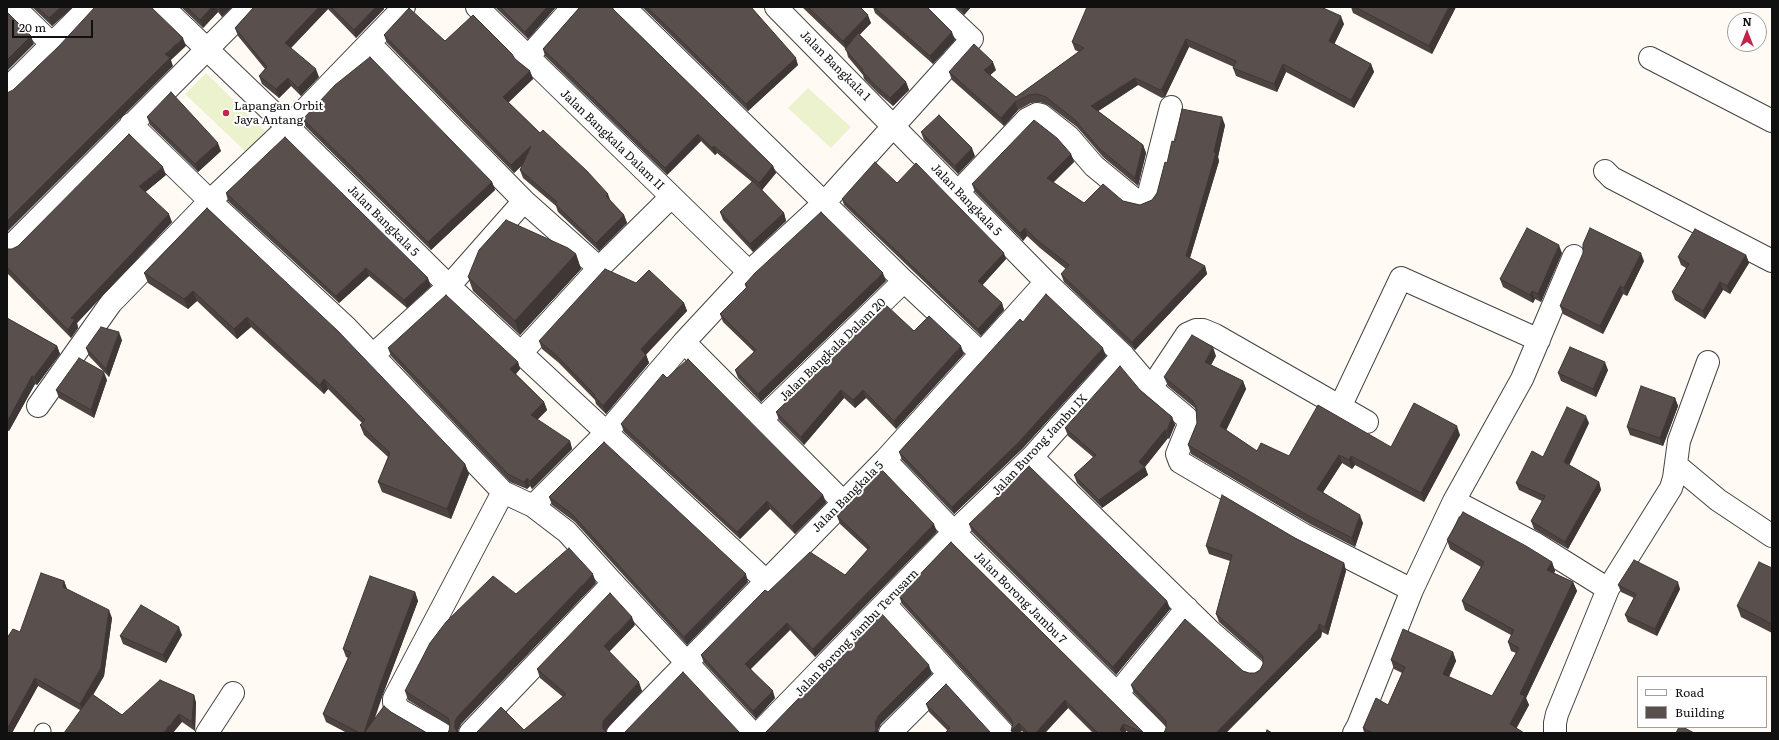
<!DOCTYPE html>
<html>
<head>
<meta charset="utf-8">
<style>
	body { margin:0 }
	#map { position:relative; width:1779px; height:740px; overflow:hidden; background:#fffbf4; font-family:Literata,serif }
	canvas { display:block }
	.frame { position:absolute; inset:0; border:8px solid #101010; pointer-events:none }
	.legend { position:absolute; left:1637px; top:676px; width:130px; height:52px; box-sizing:border-box; background:#fff; border:1px solid #9f9f9f; margin:0; padding:5px 7px; list-style:none; font-size:12px; color:#101010 }
	.legend li { display:flex; align-items:center; gap:8px; height:20px }
	.legend b { width:20px; border:1px solid #9f9f9f }
	.north { position:absolute; left:1727px; top:12px; width:40px; height:40px; box-sizing:border-box; background:#fff; border:1px solid #9f9f9f; border-radius:50%; rotate:0deg; font-size:11px; font-weight:700; line-height:16px; text-align:center; color:#101010 }
	.north::after { content:''; display:block; margin:auto; width:14px; height:18px; background:#c4244a; clip-path:polygon(50% 0,100% 100%,50% 72%,0 100%) }
	.scale { position:absolute; left:12px; top:20px; width:81px; height:18px; box-sizing:border-box; border:2px solid #101010; border-top:0; padding-left:5px; font-size:12px; line-height:14px; white-space:nowrap; color:#101010; -webkit-text-stroke:3px #fff; paint-order:stroke }
</style>
</head>
<body>
<div id="map">
<canvas width="1779" height="740"></canvas>
<div class="frame"></div>
<ul class="legend">
<li><b style="height:5px;background:#fff"></b>Road</li>
<li><b style="height:11px;background:#594f4c"></b>Building</li>
</ul>
<div class="north">N</div>
<div class="scale">20 m</div>
</div>
<script>
const context = document.querySelector('canvas').getContext('2d');
context.lineJoin = 'round';
function fill(path, color) { context.fillStyle = color; context.fill(path, 'evenodd'); }
const toPath = rows => new Path2D(rows.map(r => 'M' + r).join(''));
function stroke(path, color, width, dash) { context.strokeStyle = color; context.lineWidth = width; context.lineCap = dash ? 'butt' : 'round'; context.setLineDash(dash || []); context.stroke(path); }
function label(font, color, halo, rows, align = 'center') {
  context.font = font + ' Literata,serif'; context.lineWidth = 4; context.setLineDash([]); context.textBaseline = 'middle'; context.strokeStyle = halo; context.fillStyle = color; for (const [text, x, y, turn = 0] of rows) {
    context.save(); context.translate(x, y); context.rotate((+turn || 0) * Math.PI / 180); context.textAlign = isNaN(turn) ? turn : align; if (halo) context.strokeText(text, 0, 0); context.fillText(text, 0, 0); context.restore();
  }
}
fill(toPath([
	[206,73,267,133,247,153,185,94],
	[808,88,851,127,831,148,788,108]
]), '#ecf2ce');
const lane = toPath([
	[42,733,43,731]
]);
const street = toPath([
	[14,7,53,45],
	[163,7,288,127,449,286,766,581],
	[477,7,749,272],
	[624,7,904,281,981,353],
	[776,7,1046,282,1123,355,1151,388,1187,418,1188,427,1177,454,1180,462,1304,535,1412,590],
	[370,44,524,201,599,268],
	[527,58,573,7],
	[1650,58,1772,121],
	[7,89,89,7],
	[131,124,210,201,346,327,503,492,533,506,606,433,684,342,749,272,824,203,972,39,938,7],
	[1605,171,1612,178,1772,261],
	[958,192,1027,119,1037,114,1041,115,1069,137,1094,166,1134,199,1141,201,1148,197,1171,107],
	[12,245,249,7],
	[684,342,843,502],
	[521,353,599,268,671,197],
	[373,355,449,286,524,201],
	[1151,388,1187,334,1196,330,1203,330,1215,335,1367,422],
	[38,406,111,303,210,201,288,127,404,7],
	[1340,407,1401,278,1539,340],
	[762,419,904,281],
	[1032,457,1210,631,1254,669],
	[885,460,954,532,1157,733],
	[1676,465,1718,500,1772,536],
	[1454,501,1536,544,1608,589],
	[613,583,752,733],
	[885,604,1003,733],
	[1117,694,1187,608],
	[207,733,233,693],
	[441,733,400,710,394,703,394,699,503,492],
	[470,733,613,583,567,532,533,506],
	[618,733,885,460,1046,282],
	[759,733,954,532,1032,457,1123,355],
	[890,733,949,674],
	[1354,733,1358,726,1412,590,1454,501,1522,379,1574,256],
	[1555,733,1555,723,1557,714,1608,589,1671,488,1674,478,1679,441,1708,362]
]);
stroke(lane, '#434343', 17);
stroke(street, '#434343', 24);
stroke(lane, '#fff', 15);
stroke(street, '#fff', 22);
fill(toPath([
	[32,7,73,7,52,26],
	[181,7,232,7,222,17,218,12,203,28],
	[254,7,384,7,384,9,356,38,328,9,291,48,319,77,301,96,291,86,279,98,262,84,259,76,265,69,238,36,235,28],
	[495,7,556,7,528,39],
	[580,7,612,7,613,9,773,166,776,173,762,190,784,213,786,221,753,252,723,220,720,212,752,182,717,153,715,155,701,141,667,175,545,56,543,49],
	[642,7,751,7,798,65,748,111],
	[802,7,860,7,871,23,859,35,906,82,909,90,893,106,879,94,864,79,863,75,848,57,846,49],
	[873,7,927,7,955,40,933,64,875,13],
	[955,7,971,7,964,15],
	[1351,7,1456,7,1432,54,1353,13],
	[1344,24,1334,44,1371,64,1374,72,1354,108,1286,72,1277,92,1236,76,1233,68,1234,67,1189,47,1165,97,1162,98,1138,85,1098,111,1143,145,1146,153,1138,186,1103,157,1077,127,1048,105,1040,102,1031,103,1018,110,1004,126,952,80,949,72,996,70,990,75,1016,97,1079,52,1075,50,1072,42],
	[384,35,445,41,515,59,530,71,533,79,508,102,610,201,624,215,627,223,599,251,558,212,556,206,523,178,520,170,523,164,514,173,387,43],
	[147,117,221,151,198,172,150,125],
	[303,119,492,182,495,190,431,250,306,127],
	[1225,125,1218,157,1219,161,1190,258,1205,266,1207,274,1135,350,1064,282,1061,274,1066,269,1040,248,1027,236,1023,241,975,192,972,184,1071,154,1074,162,1053,182,1084,203,1123,201,1140,205,1152,200,1157,193,1175,142],
	[921,132,975,156,958,174,924,140],
	[166,175,145,192,172,222,77,323,78,328,71,338,7,273,7,249,12,249],
	[897,183,1006,259,982,285,1002,303,1004,310,981,336,844,205,842,199],
	[226,193,431,286,407,308,369,276,339,303,228,201],
	[207,208,465,464,469,474,451,519,382,492,378,482,388,457,364,435,360,425,362,423,328,389,324,394,251,327,237,339,197,301,188,309,148,283,144,273],
	[1562,253,1541,302,1535,299,1533,303,1503,287,1500,279],
	[576,254,581,269,520,335,473,291,468,277],
	[1746,255,1749,263,1730,294,1723,290,1705,319,1675,300,1672,292,1686,268,1681,265,1678,257],
	[1644,261,1627,296,1623,294,1603,334,1563,314,1560,306],
	[886,281,761,402,738,378,735,370,754,352,723,322,720,314,746,288,745,284],
	[636,283,684,303,687,311,646,354,649,363,606,414,596,404,595,400,559,363,542,349,539,341],
	[7,318,57,346,60,354,37,385,35,384,9,431,7,430],
	[1023,322,1106,356,1023,448,954,514,902,460,899,452],
	[914,331,964,354,896,429,866,398,855,408,844,398,804,445,779,420,776,412],
	[122,340,109,377,89,356,86,348],
	[388,348,518,362,520,369,516,374,544,402,547,410,537,420,570,441,572,449,532,489,530,486,527,489,510,482,391,356],
	[1216,356,1211,365,1243,381,1246,389,1226,430,1257,451,1289,456,1391,447,1460,435,1424,502,1355,465,1352,469,1342,463,1323,492,1363,523,1355,547,1310,524,1191,454,1188,445,1197,423,1196,411,1195,408,1168,386,1164,377],
	[1608,370,1596,397,1561,381,1558,373],
	[667,378,823,495,826,503,795,534,770,509,740,539,624,432,621,424],
	[107,380,94,418,59,398,56,390],
	[1140,390,1172,417,1175,425,1169,439,1168,438,1145,467,1148,475,1102,508,1077,483,1074,475,1093,457,1068,436,1065,428],
	[1675,398,1678,406,1663,446,1630,435,1627,427],
	[1589,423,1569,465,1599,482,1601,490,1568,549,1534,529,1531,521,1542,501,1519,490,1516,483,1543,457],
	[549,497,748,582,687,645,575,522,552,505],
	[837,516,937,532,815,657,790,630,751,669,775,698,756,719,704,663,701,655,768,592,845,575,868,550,840,524],
	[969,524,1167,601,1170,609,1116,675,972,532],
	[1295,538,1344,563,1346,571,1328,635,1322,632,1321,637,1226,733,1164,733,1166,728,1166,727,1134,693,1131,685,1243,671,1249,673,1255,673,1260,670,1263,664,1263,661,1262,660,1219,622,1216,614,1230,561,1209,554,1206,546],
	[1447,540,1552,562,1555,571,1554,573,1573,582,1577,591,1526,698,1529,705,1516,728,1524,733,1364,733,1363,728,1388,705,1402,673,1394,669,1391,660,1453,652,1456,661,1449,677,1492,696,1516,653,1511,651,1508,642,1511,635,1465,610,1462,601,1481,567,1450,549],
	[951,542,1144,733,1130,733,1126,731,1125,733,1093,733,1068,708,1045,733,1024,733,1022,731,1012,725,902,604,899,596],
	[1772,568,1772,633,1741,617,1737,606],
	[64,581,67,589,112,618,104,676,93,695,122,715,194,695,196,703,195,731,182,722,80,710,38,686,12,733,7,733,20,632],
	[596,583,461,724,458,730,458,733,449,731,450,726,408,700,405,691,516,594],
	[1618,585,1680,589,1657,636,1628,622,1625,615,1634,598,1621,592],
	[415,592,418,601,383,694,374,718,391,712,427,733,347,733,326,722,323,714,348,658,346,657,343,649],
	[635,625,609,652,642,691,606,730,524,730,563,697,540,678,537,669],
	[182,635,166,663,123,644,120,636],
	[926,704,991,733,947,730,929,712]
]), '#4d4441');
fill(toPath([
	[61,7,73,7,52,26,49,18],
	[212,7,216,7,218,12,203,28,200,20],
	[220,7,232,7,222,17,219,8],
	[319,7,328,7,328,9,288,51,285,43],
	[376,7,384,7,384,9,356,38,354,30],
	[547,7,556,7,528,39,525,32],
	[962,7,971,7,964,15],
	[1449,7,1456,7,1432,54,1429,46],
	[868,15,871,23,846,49,843,41],
	[1341,16,1344,24,1332,49,1329,41],
	[952,32,955,40,933,64,930,56],
	[31,36,34,44,8,70,7,67,7,60],
	[183,38,186,46,171,60,173,66,7,232,7,221,165,54],
	[1186,39,1189,47,1165,97,1162,89],
	[796,58,798,65,748,111,746,104],
	[993,62,996,70,987,78,984,70],
	[1283,64,1286,72,1277,92,1274,84],
	[1371,64,1374,72,1354,108,1351,100],
	[316,69,319,77,301,96,298,88],
	[530,71,533,79,506,105,503,97],
	[288,78,291,86,279,98,276,89],
	[1135,78,1138,85,1094,114,1091,106],
	[906,82,909,90,893,106,890,98],
	[1015,102,1018,110,1004,126,1001,118],
	[1222,117,1225,125,1218,157,1219,161,1188,264,1186,256,1214,152],
	[698,134,701,141,667,175,665,168],
	[218,143,221,151,198,172,195,164],
	[1143,145,1146,153,1138,186,1135,178],
	[531,146,534,154,514,173,511,165],
	[714,146,717,153,715,155,712,148],
	[972,148,975,156,958,174,955,166],
	[1071,154,1074,162,1050,186,1047,178],
	[773,166,776,173,762,190,759,183],
	[163,167,166,175,142,195,139,186],
	[492,182,495,190,431,250,428,242],
	[608,194,611,202,606,196],
	[784,213,786,221,753,252,750,244],
	[169,214,172,222,77,323,78,328,71,338,68,330,71,318],
	[624,215,627,223,599,251,596,243],
	[1025,228,1027,236,1023,241,1020,233],
	[1559,245,1562,253,1541,302,1538,294],
	[1004,253,1006,259,980,288,978,281],
	[1641,253,1644,261,1627,296,1624,288],
	[576,254,581,269,520,335,515,321],
	[1746,255,1749,263,1730,294,1727,286],
	[1205,266,1207,274,1135,350,1132,342],
	[366,268,369,276,339,303,336,296],
	[883,273,886,281,761,402,758,394],
	[428,278,431,286,407,308,404,300],
	[1720,282,1723,290,1705,319,1703,311],
	[1620,286,1623,294,1603,334,1600,326],
	[193,291,197,301,188,309,184,299],
	[1532,291,1535,299,1533,303,1530,295],
	[684,303,687,311,644,357,641,349],
	[1002,303,1004,310,981,336,978,329],
	[247,317,251,327,237,339,234,329],
	[119,332,122,340,109,377,106,369],
	[57,346,60,354,37,385,34,377],
	[961,346,964,354,896,429,894,421],
	[1213,347,1216,356,1208,370,1205,362],
	[1103,348,1106,356,1023,448,954,514,952,507],
	[646,355,649,363,606,414,603,406],
	[518,362,520,369,513,377,510,369],
	[1605,362,1608,370,1596,397,1593,389],
	[104,372,107,380,94,418,91,410],
	[32,376,35,384,9,431,7,424,7,422],
	[324,379,328,389,324,394,320,385],
	[1243,381,1246,389,1224,435,1220,426],
	[841,390,844,398,804,445,801,437],
	[863,390,866,398,855,408,853,400],
	[1675,398,1678,406,1663,446,1660,438],
	[544,402,547,410,534,423,531,415],
	[1586,416,1589,423,1567,470,1564,462],
	[1172,417,1175,425,1169,439,1167,431],
	[1457,426,1460,435,1424,502,1421,493],
	[1165,430,1168,438,1144,468,1145,467,1148,475,1102,508,1099,500,1139,462],
	[570,441,572,449,532,489,530,481],
	[1339,455,1342,463,1320,497,1317,489],
	[1351,456,1355,465,1352,469,1349,460],
	[465,464,469,474,451,519,447,509],
	[527,478,530,486,527,489,524,482],
	[1599,482,1601,490,1568,549,1565,542],
	[823,495,826,503,795,534,792,526],
	[767,501,770,509,740,539,737,532],
	[1360,515,1363,523,1355,547,1352,538],
	[934,524,937,532,815,657,813,649],
	[1552,562,1555,571,1551,579,1547,570],
	[1344,563,1346,571,1328,635,1325,627],
	[593,574,596,583,461,724,458,730,458,733,455,728,455,721,458,716],
	[746,574,748,582,687,645,684,637],
	[64,581,67,589,63,587],
	[1573,582,1577,591,1526,698,1529,705,1514,733,1510,724,1520,694],
	[1678,582,1680,589,1657,636,1655,629],
	[415,592,418,601,383,694,370,733,364,733,380,685],
	[1167,601,1170,609,1116,675,1113,667],
	[109,610,112,618,104,676,83,712,80,704],
	[632,617,635,625,607,654,604,646],
	[787,623,790,630,748,671,745,664],
	[1319,624,1322,632,1321,637,1226,733,1216,733],
	[179,627,182,635,166,663,163,655],
	[1453,652,1456,661,1446,683,1443,674],
	[929,665,932,674,881,724,878,730,878,733,873,733,875,722,878,716],
	[35,678,38,686,12,733,7,733,7,729],
	[639,682,642,691,606,730,606,733,603,728,603,721],
	[773,691,775,698,756,719,753,711],
	[194,695,196,703,195,731,192,722],
	[1065,700,1068,708,1045,733,1036,733],
	[179,714,182,722,173,733,163,733],
	[1019,723,1022,731,1019,733,1012,733,1011,731],
	[1123,724,1126,731,1125,733,1121,733,1120,730]
]), '#3e3735');
const building = toPath([
	[37,7,61,7,49,18,37,7],
	[95,7,151,7,183,38,165,54,170,58,7,221,7,93,13,90,59,46,95,7],
	[187,7,212,7,200,20,187,7],
	[254,7,319,7,285,43,316,69,298,88,288,78,276,89,259,76,267,67,235,28,254,7],
	[331,7,376,7,354,30,331,7],
	[500,7,547,7,525,32,500,7],
	[580,7,612,7,613,9,773,166,759,183,714,146,712,148,698,134,665,168,543,49,580,7],
	[647,7,751,7,796,58,746,104,647,7],
	[808,7,860,7,868,15,843,41,808,7],
	[874,7,927,7,952,32,930,56,874,7],
	[1087,7,1321,7,1341,16,1329,41,1371,64,1351,100,1283,64,1274,84,1233,68,1236,61,1186,39,1162,89,1160,90,1135,78,1091,106,1143,145,1135,178,1100,149,1074,119,1046,97,1037,94,1029,95,1015,102,1001,118,949,72,974,44,993,62,984,70,1016,97,1084,48,1072,42,1087,7],
	[1355,7,1449,7,1429,46,1355,7],
	[409,8,445,41,473,15,512,54,515,59,530,71,503,97,540,133,543,130,587,171,608,194,606,196,624,215,596,243,555,204,557,202,520,170,531,146,511,165,384,35,409,8],
	[7,12,31,36,7,60,7,12],
	[858,33,906,82,890,98,876,86,862,71,863,70,845,49,858,33],
	[370,57,492,182,428,242,303,119,335,85,370,57],
	[171,92,218,143,195,164,147,117,171,92],
	[1182,109,1222,117,1214,152,1216,153,1186,256,1205,266,1132,342,1061,274,1069,265,1037,240,1025,228,1020,233,972,184,1034,120,1057,138,1071,154,1047,178,1084,203,1103,184,1123,201,1140,205,1152,200,1157,193,1165,162,1167,163,1172,141,1175,142,1182,109],
	[939,115,972,148,955,166,921,132,939,115],
	[129,134,163,167,139,186,169,214,71,318,75,319,68,330,7,267,7,249,12,249,18,246,129,134],
	[285,137,428,278,404,300,366,268,336,296,226,193,285,137],
	[875,162,897,183,916,163,1004,253,978,281,1002,303,978,329,842,199,875,162],
	[753,181,784,213,750,244,720,212,753,181],
	[207,208,338,331,465,464,447,509,378,482,390,453,360,425,365,420,324,379,320,385,247,317,234,329,193,291,184,299,144,273,207,208],
	[821,212,883,273,758,394,735,370,756,350,720,314,747,287,745,284,755,273,821,212],
	[506,220,568,248,576,254,515,321,468,277,479,250,506,220],
	[1527,228,1559,245,1538,294,1532,291,1530,295,1500,279,1527,228],
	[1590,228,1641,253,1624,288,1620,286,1600,326,1560,306,1583,253,1583,244,1590,228],
	[1695,229,1746,255,1727,286,1720,282,1703,311,1672,292,1689,264,1678,257,1695,229],
	[605,269,636,283,649,270,684,303,641,349,646,355,603,406,594,396,595,395,556,355,539,341,605,269],
	[1046,294,1103,348,1020,441,952,507,899,452,1020,319,1023,322,1046,294],
	[446,295,518,362,510,369,544,402,531,415,570,441,530,481,527,478,524,482,508,474,388,348,446,295],
	[886,305,914,331,929,316,961,346,894,421,863,390,853,400,841,390,801,437,776,412,886,305],
	[7,318,57,346,34,377,32,376,7,422,7,318],
	[101,327,119,332,106,369,86,348,101,327],
	[1192,335,1213,347,1205,362,1243,381,1220,426,1257,451,1261,443,1289,456,1318,405,1391,447,1414,403,1457,426,1421,493,1351,456,1349,460,1339,455,1317,489,1360,515,1352,538,1307,515,1188,445,1197,423,1196,407,1192,400,1164,377,1192,335],
	[1570,347,1605,362,1593,389,1558,373,1570,347],
	[79,358,104,372,91,410,56,390,79,358],
	[688,359,823,495,792,526,767,501,737,532,621,424,663,374,667,378,688,359],
	[1120,366,1140,390,1172,417,1167,431,1165,430,1139,462,1145,467,1099,500,1074,475,1096,455,1065,428,1120,366],
	[1641,386,1675,398,1660,438,1627,427,1641,386],
	[1567,407,1586,416,1564,462,1599,482,1565,542,1531,521,1545,496,1516,483,1532,451,1543,457,1567,407],
	[604,442,746,574,684,637,572,514,549,497,604,442],
	[1029,466,1167,601,1113,667,969,524,1029,466],
	[882,470,934,524,813,649,787,623,745,664,773,691,753,711,701,655,765,590,768,592,810,552,845,575,870,547,837,516,882,470],
	[1222,495,1295,538,1344,563,1325,627,1319,624,1318,629,1216,733,1164,733,1166,728,1166,721,1131,685,1185,619,1243,671,1249,673,1255,673,1260,670,1263,664,1263,657,1259,652,1216,614,1232,555,1206,546,1222,495],
	[1463,512,1526,546,1552,562,1547,570,1573,582,1520,694,1525,696,1510,724,1524,733,1372,733,1363,728,1376,698,1388,705,1405,667,1391,660,1403,629,1453,652,1443,674,1492,696,1519,648,1508,642,1514,630,1462,601,1484,562,1447,540,1463,512],
	[951,542,1144,733,1123,724,1120,730,1123,733,1098,733,1065,700,1036,733,1028,733,1019,723,1011,731,1013,723,1010,717,899,596,951,542],
	[569,548,593,574,458,716,455,721,455,728,458,733,447,733,449,731,450,725,448,718,405,691,430,643,446,622,493,576,516,594,569,548],
	[1634,560,1678,582,1655,629,1625,615,1636,594,1618,585,1634,560],
	[1759,562,1772,568,1772,624,1737,606,1759,562],
	[41,573,64,581,63,587,109,610,101,668,80,704,35,678,7,729,7,638,13,629,20,632,41,573],
	[370,576,415,592,380,685,364,733,360,733,323,714,351,652,343,649,370,576],
	[610,593,632,617,604,646,639,682,603,721,603,728,606,733,476,733,501,707,524,730,566,694,537,669,610,593],
	[141,605,179,627,163,655,120,636,141,605],
	[881,613,929,665,878,716,875,722,876,730,873,733,765,733,881,613],
	[683,672,740,733,624,733,683,672],
	[160,680,194,695,192,722,179,714,163,733,64,733,92,694,122,715,160,680],
	[946,684,991,733,945,733,950,728,926,704,946,684],
	[384,706,391,712,427,733,364,733,384,706],
	[1679,727,1683,727,1694,733,1676,733,1679,727],
	[1267,730,1272,733,1266,733,1267,730]
]);
fill(building, '#594f4c');
stroke(building, '#3e3735', 1);
for (const [x, y, r, color] of [
	[226,113,4,"#c4244a"]
]) { const dot = new Path2D(); dot.arc(x, y, r, 0, 2 * Math.PI); context.fillStyle = color; context.fill(dot); stroke(dot, '#fff', 1.5); }
label('12px', '#101010', '#fff', [
	["Jalan Bangkala 1",835,66,45],
	["Jalan Bangkala Dalam II",612,140,44],
	["Jalan Bangkala 5",966,200,46],
	["Jalan Bangkala 5",383,221,45],
	["Jalan Bangkala Dalam 20",833,350,-44],
	["Jalan Burong Jambu IX",1040,445,-47],
	["Jalan Bangkala 5",848,497,-45],
	["Jalan Borong Jambu 7",1020,598,45],
	["Jalan Borong Jambu Terusarn",857,633,-46]
]);
label('12px', '#101010', '#fff', [
	["Lapangan Orbit",234,106],
	["Jaya Antang",234,120]
], 'left');
</script>
</body>
</html>
